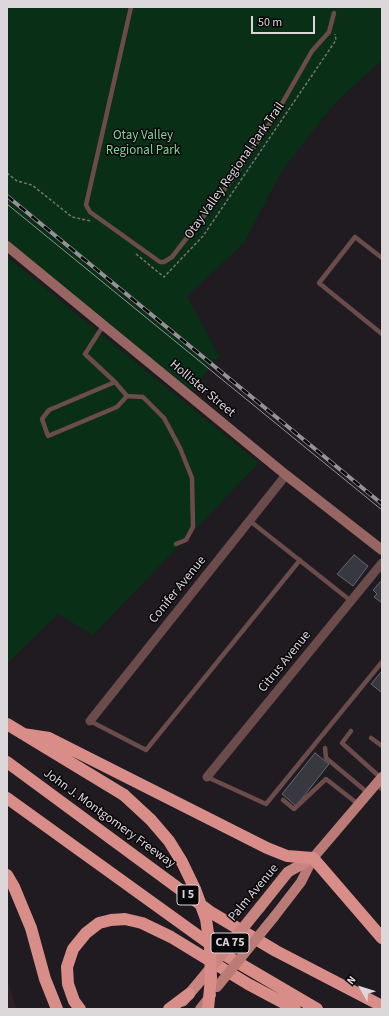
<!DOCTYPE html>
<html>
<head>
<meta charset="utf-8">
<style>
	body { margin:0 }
	#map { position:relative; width:389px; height:1016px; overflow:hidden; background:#1f1b20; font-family:"Source Sans 3",sans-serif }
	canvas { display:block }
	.frame { position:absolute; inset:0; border:8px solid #dbd7db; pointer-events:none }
	.north { position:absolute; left:341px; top:968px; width:40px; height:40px; -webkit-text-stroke:3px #080608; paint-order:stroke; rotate:309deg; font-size:11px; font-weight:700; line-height:16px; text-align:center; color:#dbd7db }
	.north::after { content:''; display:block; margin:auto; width:14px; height:18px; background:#dbd7db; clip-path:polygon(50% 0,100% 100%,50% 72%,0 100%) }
	.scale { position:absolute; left:251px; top:16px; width:64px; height:18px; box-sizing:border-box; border:2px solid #dbd7db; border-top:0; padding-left:5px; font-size:12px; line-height:14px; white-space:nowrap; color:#dbd7db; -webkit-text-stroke:3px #080608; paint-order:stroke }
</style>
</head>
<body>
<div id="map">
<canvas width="389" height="1016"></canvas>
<div class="frame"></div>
<div class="north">N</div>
<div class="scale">50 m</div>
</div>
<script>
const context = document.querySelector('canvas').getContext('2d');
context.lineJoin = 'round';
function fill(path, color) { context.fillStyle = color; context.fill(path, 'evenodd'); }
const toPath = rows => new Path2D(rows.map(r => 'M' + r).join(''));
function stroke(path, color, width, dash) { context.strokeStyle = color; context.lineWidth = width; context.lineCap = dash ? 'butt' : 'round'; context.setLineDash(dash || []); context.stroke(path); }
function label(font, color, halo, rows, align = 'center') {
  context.font = font + ' "Source Sans 3",sans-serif'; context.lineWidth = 3; context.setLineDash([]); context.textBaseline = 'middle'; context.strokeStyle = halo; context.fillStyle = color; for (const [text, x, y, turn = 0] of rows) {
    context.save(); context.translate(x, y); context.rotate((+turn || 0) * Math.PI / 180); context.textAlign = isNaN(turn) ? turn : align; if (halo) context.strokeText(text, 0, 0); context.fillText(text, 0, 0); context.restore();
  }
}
fill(toPath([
	[7,981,8,982,17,1009,7,1009]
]), '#2f1e25');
fill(toPath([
	[7,7,382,7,382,60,336,102,283,169,244,243,187,296,219,356,192,391,7,240],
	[7,257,259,463,93,635,58,614,7,664]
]), '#092f17');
const building = toPath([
	[354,555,368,566,353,586,337,574,354,555],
	[382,580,382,603,374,597,377,594,373,590,382,580],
	[382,671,382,691,381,692,371,684,382,671],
	[315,753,329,764,296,806,282,794,315,753]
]);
fill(building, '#383840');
stroke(building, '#68676f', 1);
stroke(toPath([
	[7,173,17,181,32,185,72,217,91,221],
	[136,254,164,277,203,236,336,40,335,34]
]), '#777377', 1.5, [3, 2]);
stroke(toPath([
	[131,7,86,205,90,212,160,262,164,262,172,257,233,178,276,114,312,51,329,32,334,13],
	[382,258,355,237,319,283,382,334],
	[103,326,85,354,115,382,127,396,117,407,48,436,42,419,49,410,115,382],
	[127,396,143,397,164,418,180,448,192,478,193,527,186,540,176,544],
	[250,521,351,601],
	[90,721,146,750,300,560],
	[351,731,342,743,381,778],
	[371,738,382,746],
	[325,748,326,758,368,793],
	[207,777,266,804,382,662],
	[376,784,382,789],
	[283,800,294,809,326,779,358,804]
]), '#6b4c4a', 4.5);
stroke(toPath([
	[90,721,286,475],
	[207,777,382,563]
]), '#6b4c4a', 9);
stroke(toPath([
	[7,246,286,475,382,550]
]), '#976663', 10);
stroke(toPath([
	[274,917,301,882,313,858,382,777],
	[200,1009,211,995]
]), '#ba7a76', 10);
stroke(toPath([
	[260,907,288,872,313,858],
	[183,1001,201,980]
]), '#ca847f', 11);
stroke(toPath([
	[7,724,124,795],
	[23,734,49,738,267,848,287,856,313,858,382,938],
	[7,762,212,913,276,951,382,1006],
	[7,798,225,955,317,1009],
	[7,875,14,887,31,928,45,979,57,1009],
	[80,1009,74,1001,68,984,67,967,73,949,86,933,99,923,111,920,125,919,142,923,171,937,248,984,295,1009],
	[169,1009,189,994]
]), '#d98d88', 12);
stroke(toPath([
	[7,204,382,510]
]), '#959196', 1);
const rail = toPath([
	[7,196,382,504]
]);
stroke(rail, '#959196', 4);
stroke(rail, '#080608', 2.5, [8]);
stroke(toPath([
	[217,987,274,917]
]), '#ba7a76', 10);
stroke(toPath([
	[201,980,260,907]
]), '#ca847f', 11);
stroke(toPath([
	[124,795,151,820,169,841,182,862,195,889,206,919,210,947,211,978,208,1009]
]), '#d98d88', 12);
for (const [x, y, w] of [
	[188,895,22],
	[230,943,38]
]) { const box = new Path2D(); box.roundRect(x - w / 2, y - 10, w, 20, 3); context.fillStyle = '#080608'; context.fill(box); stroke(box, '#dbd7db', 1); }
label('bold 12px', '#dbd7db', null, [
	["I 5",188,895],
	["CA 75",230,943]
]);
label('13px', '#7fd797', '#080608', [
	["Otay Valley",143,136],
	["Regional Park",143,151]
]);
label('13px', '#dbd7db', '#080608', [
	["Otay Valley Regional Park Trail",235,171,-55],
	["Hollister Street",202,389,40],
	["Conifer Avenue",178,590,-51],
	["Citrus Avenue",285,662,-51],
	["John J. Montgomery Freeway",109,819,36],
	["Palm Avenue",254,893,-50]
]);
</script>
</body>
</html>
